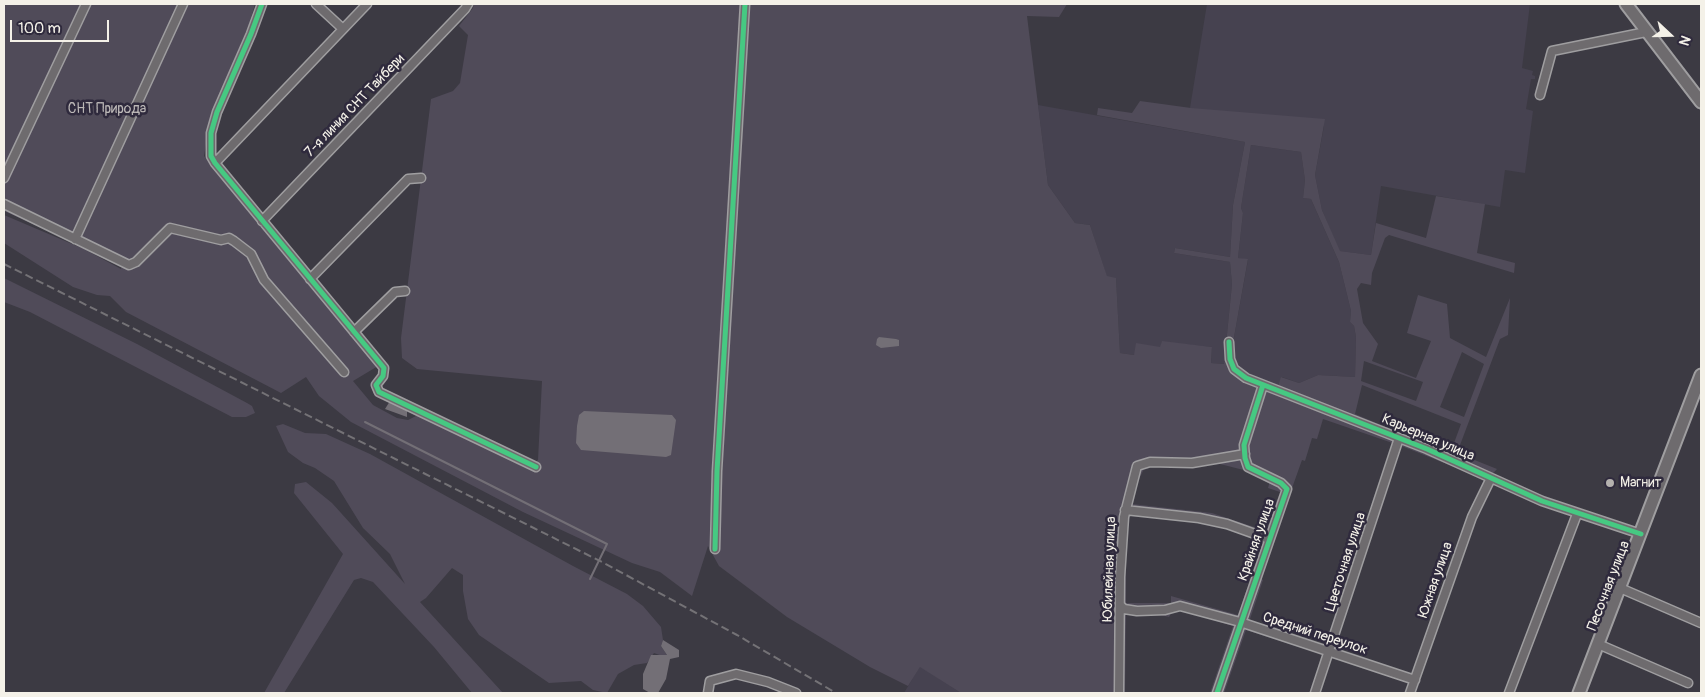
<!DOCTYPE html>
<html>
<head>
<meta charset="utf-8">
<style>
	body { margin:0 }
	#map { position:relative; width:1705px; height:697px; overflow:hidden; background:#3c3a43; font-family:Pangolin,sans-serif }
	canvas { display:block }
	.frame { position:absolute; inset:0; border:5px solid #f4f1e8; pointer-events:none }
	.north { position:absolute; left:1645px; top:10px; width:50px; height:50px; -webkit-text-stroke:4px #2f2a3d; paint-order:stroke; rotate:111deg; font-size:14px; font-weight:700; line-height:20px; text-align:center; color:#f4f1e8 }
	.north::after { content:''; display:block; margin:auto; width:18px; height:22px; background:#f4f1e8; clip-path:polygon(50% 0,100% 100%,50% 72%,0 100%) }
	.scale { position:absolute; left:10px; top:20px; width:99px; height:22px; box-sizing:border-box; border:2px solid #f4f1e8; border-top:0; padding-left:6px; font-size:15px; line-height:18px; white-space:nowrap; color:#f4f1e8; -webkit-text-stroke:4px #2f2a3d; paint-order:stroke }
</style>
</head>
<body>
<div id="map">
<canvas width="1705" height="697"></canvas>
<div class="frame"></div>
<div class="north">N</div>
<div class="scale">100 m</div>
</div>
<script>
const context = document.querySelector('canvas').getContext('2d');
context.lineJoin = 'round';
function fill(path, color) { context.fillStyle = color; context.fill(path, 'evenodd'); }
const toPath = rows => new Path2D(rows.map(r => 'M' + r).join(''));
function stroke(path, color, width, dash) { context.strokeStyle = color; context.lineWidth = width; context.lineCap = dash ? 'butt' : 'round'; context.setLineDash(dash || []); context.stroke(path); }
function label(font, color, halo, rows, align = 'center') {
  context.font = font + ' Pangolin,sans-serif'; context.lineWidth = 5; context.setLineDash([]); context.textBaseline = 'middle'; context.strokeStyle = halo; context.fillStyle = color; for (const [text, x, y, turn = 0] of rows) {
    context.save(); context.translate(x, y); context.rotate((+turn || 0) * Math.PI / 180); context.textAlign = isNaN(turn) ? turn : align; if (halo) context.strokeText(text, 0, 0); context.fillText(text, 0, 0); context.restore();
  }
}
fill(toPath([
	[1207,4,1530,4,1522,68,1533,71,1532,75,1535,76,1535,79,1531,79,1526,109,1533,111,1525,173,1505,170,1500,207,1381,186,1371,255,1339,251,1322,210,1315,175,1324,126,1189,114],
	[1038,105,1245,142,1233,205,1230,257,1175,248,1174,253,1230,262,1232,284,1224,364,1211,363,1212,347,1162,342,1161,347,1134,355,1120,353,1116,279,1107,277,1090,225,1075,223,1048,185],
	[1251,145,1301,152,1305,180,1303,198,1311,199,1339,262,1351,311,1350,322,1354,326,1356,337,1355,377,1318,375,1299,383,1282,377,1278,386,1241,372,1235,364,1231,354,1248,260,1238,258,1243,213,1241,208],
	[920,666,961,693,904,693]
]), '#464250');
fill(toPath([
	[4,4,255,4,249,25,211,115,204,156,378,366,353,381,373,405,397,418,408,420,418,415,530,468,538,460,542,381,417,369,402,358,401,338,431,99,453,91,460,83,468,35,459,26,473,8,474,4,1067,4,1059,17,1027,16,1048,185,1075,223,1090,225,1107,276,1116,278,1120,353,1134,355,1136,343,1160,347,1162,341,1212,347,1211,363,1224,364,1232,284,1230,262,1174,253,1175,248,1230,257,1233,205,1245,142,1097,115,1098,108,1132,113,1140,101,1191,108,1325,119,1315,175,1322,210,1340,251,1371,255,1376,223,1426,238,1436,196,1485,204,1477,253,1515,263,1514,273,1389,235,1385,238,1372,273,1371,285,1361,283,1357,289,1363,323,1378,344,1372,361,1416,378,1431,341,1407,333,1418,295,1447,304,1450,338,1486,357,1510,298,1508,335,1500,339,1457,453,1497,469,1487,480,1404,447,1323,419,1317,439,1312,438,1305,461,1302,460,1260,578,1263,580,1249,622,1322,647,1321,654,1246,630,1224,693,1210,693,1233,626,1174,608,1169,617,1153,613,1126,612,1125,693,961,693,920,667,908,686,870,667,787,617,719,566,708,546,692,596,660,572,632,563,523,512,351,422,319,396,306,377,281,393,126,312,110,296,97,295,73,287,4,243,4,215,84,249,121,269,123,264,4,211],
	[1251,145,1301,152,1305,180,1303,198,1311,199,1339,262,1351,311,1350,322,1354,326,1356,337,1355,377,1318,375,1299,383,1281,377,1278,386,1241,372,1235,364,1231,354,1248,259,1238,258,1243,213,1241,208],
	[1462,352,1484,364,1464,417,1440,407],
	[1364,361,1423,382,1416,401,1361,381],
	[1362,385,1461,424,1450,454,1355,414],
	[1220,464,1271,477,1268,488,1280,492,1266,531,1212,513,1132,504,1134,489,1146,465],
	[1130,512,1211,520,1264,539,1238,615,1171,596,1171,603,1126,603,1126,542],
	[4,278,137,344,247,403,252,406,255,413,246,417,232,417,30,312,4,302],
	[283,424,305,433,326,434,370,454,573,566,627,594,643,606,661,627,663,640,661,646,667,655,665,657,654,653,647,663,634,665,618,674,607,693,593,690,581,681,549,683,479,635,468,619,463,591,463,575,452,568,426,598,420,602,503,693,472,693,434,647,373,582,361,578,354,580,284,693,264,693,343,554,294,493,295,484,306,482,332,503,405,584,390,554,363,528,334,481,315,468,303,463,288,452,276,426]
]), '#504b59');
fill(toPath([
	[879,337,896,339,899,340,899,346,881,348,876,345,877,339],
	[390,401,407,409,407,417,385,409],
	[584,411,672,415,676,420,671,455,666,457,581,450,576,443,577,426,579,415],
	[663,640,679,650,679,657,670,659,666,679,658,693,650,693,643,689,643,674,651,655,667,655,661,646]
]), '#736f76');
stroke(toPath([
	[365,422,607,544,590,579]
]), '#736f76', 2);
const street = toPath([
	[262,4,251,34,217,112,211,133,211,156,215,163,384,368,383,376,376,385,379,392,536,467],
	[316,4,343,29],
	[1540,95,1552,51,1646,32],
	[215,163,367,4],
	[4,178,86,4],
	[4,204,129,265,136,262,170,228,221,240,229,238,234,241,251,254,264,280,344,372],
	[262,221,465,9,468,4],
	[75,239,183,4],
	[310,279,408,179,421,178],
	[354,332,395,292,405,291],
	[1229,342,1230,359,1234,369,1246,378,1427,449,1542,501,1641,534],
	[1125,510,1199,518,1227,524,1269,539],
	[715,549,717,471,745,4],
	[1620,588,1701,623],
	[1120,605,1124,609,1137,611,1165,610,1180,606,1240,622,1415,680],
	[1598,644,1688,683],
	[708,693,710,681,736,674,768,682,796,693],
	[1119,693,1120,577,1124,517,1137,466,1150,462,1192,463,1245,454],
	[1217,693,1287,489,1281,483,1248,467,1245,458,1244,445,1263,385],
	[1315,693,1399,438],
	[1410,693,1472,517,1491,478],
	[1509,693,1577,514]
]);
const secondary = toPath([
	[1626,4,1701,102],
	[1579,693,1701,375]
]);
stroke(street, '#9f9ea0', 11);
stroke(secondary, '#9f9ea0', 15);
stroke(street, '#6e6b6e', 8);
stroke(secondary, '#6e6b6e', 11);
stroke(toPath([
	[4,264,602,562,737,635,836,693]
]), '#747276', 2, [8, 4]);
stroke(toPath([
	[262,4,251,34,217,112,211,133,211,156,215,163,384,368,383,376,376,385,379,392,536,467],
	[1229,342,1230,359,1234,369,1246,378,1427,449,1542,501,1641,534],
	[715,549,717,471,745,4],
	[1217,693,1287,489,1281,483,1248,467,1245,458,1244,445,1263,385]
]), '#46c982', 5);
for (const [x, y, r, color] of [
	[1610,483,5,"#b4b1ae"]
]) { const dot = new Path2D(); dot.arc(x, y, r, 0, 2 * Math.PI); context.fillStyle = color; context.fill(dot); stroke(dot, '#2f2a3d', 2); }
label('14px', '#f4f1e8', '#2f2a3d', [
	["7-я линия СНТ Тайбери",355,106,-46],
	["Карьерная улица",1428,438,23],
	["Крайняя улица",1257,540,-71],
	["Цветочная улица",1346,562,-72],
	["Юбилейная улица",1110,569,-88],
	["Южная улица",1436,580,-71],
	["Песочная улица",1609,586,-69],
	["Средний переулок",1315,634,18]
]);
label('14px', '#bcb8b7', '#2f2a3d', [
	["СНТ Природа",107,109]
]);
label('14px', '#f4f1e8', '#2f2a3d', [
	["Магнит",1620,483]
], 'left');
</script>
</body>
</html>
